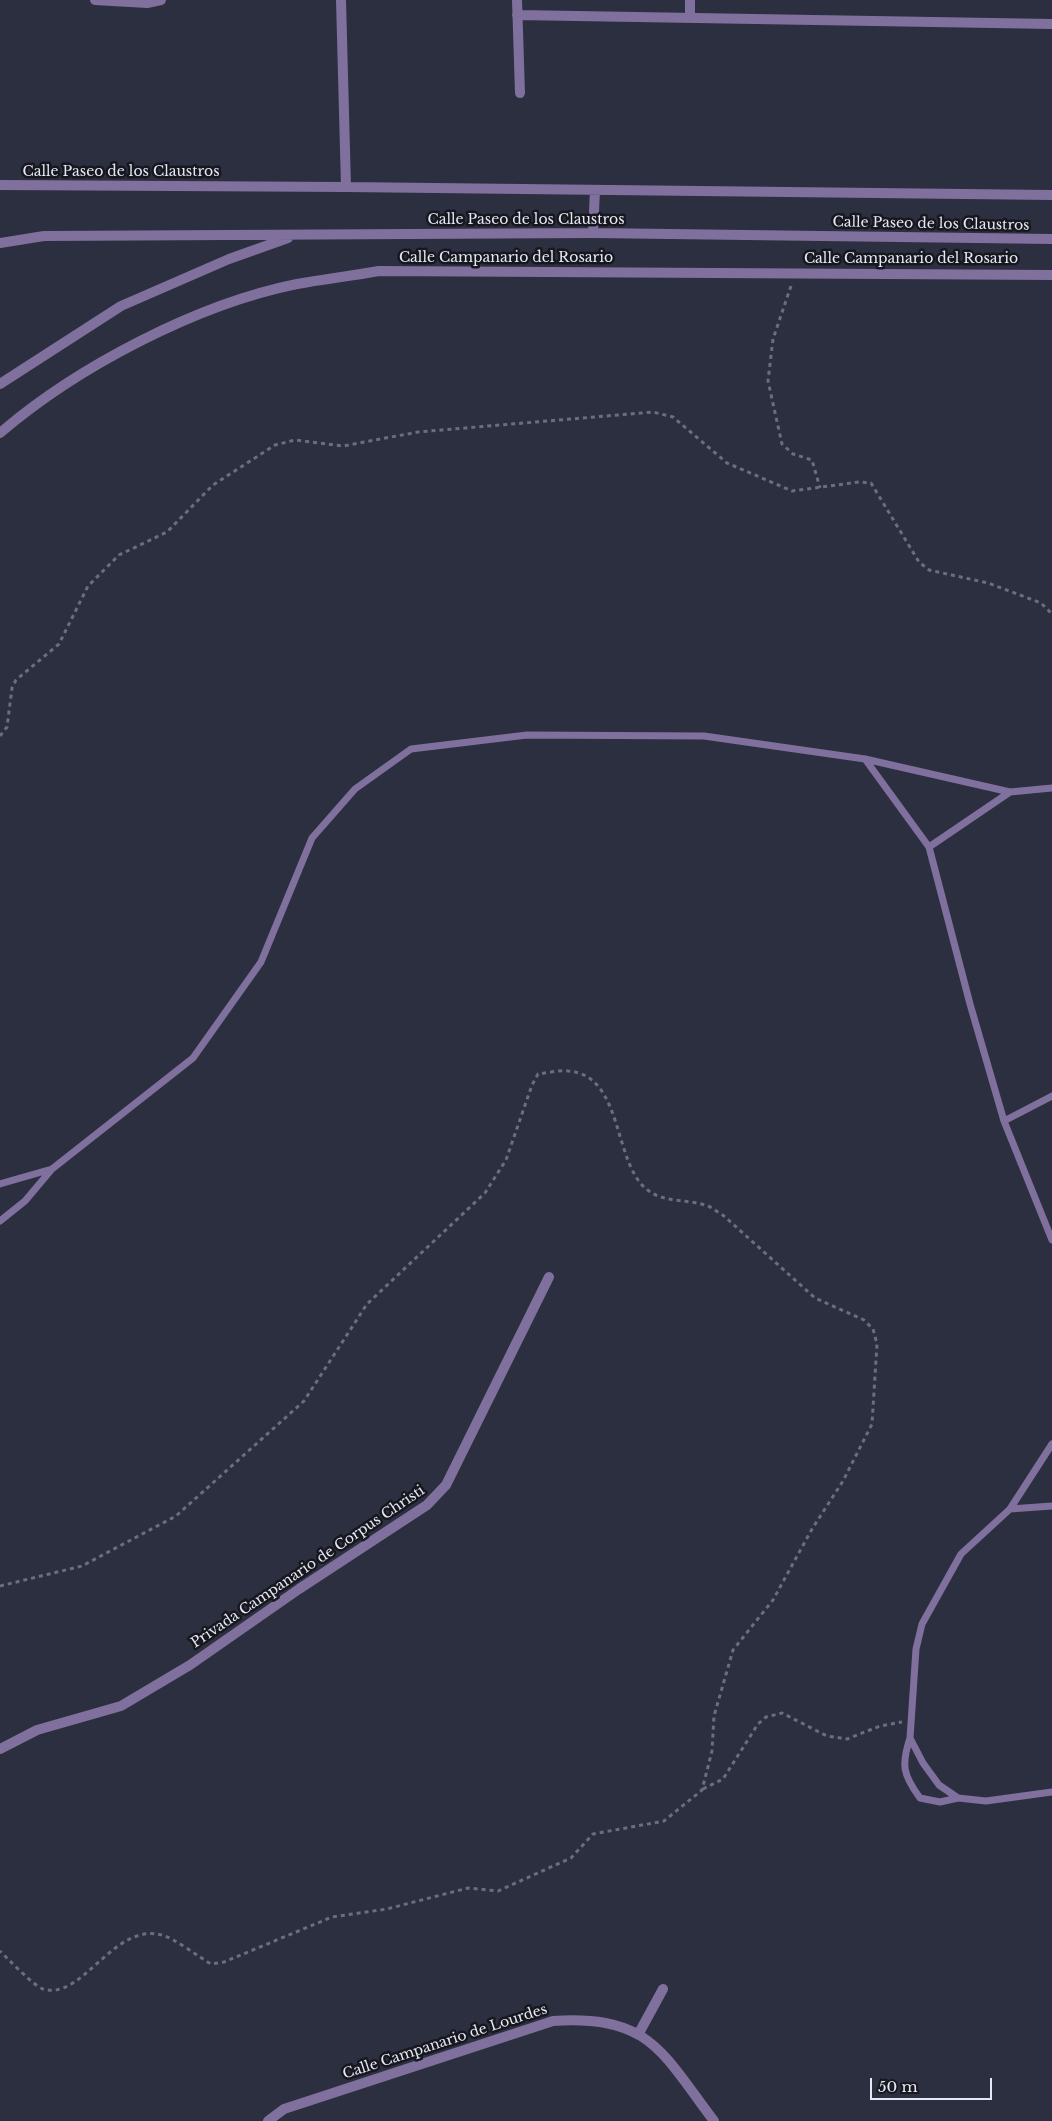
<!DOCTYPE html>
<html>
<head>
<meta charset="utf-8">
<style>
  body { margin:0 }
  #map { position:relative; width:1052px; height:2121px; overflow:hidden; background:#2c2f3f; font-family:"Libre Baskerville",serif }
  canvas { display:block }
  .scale { position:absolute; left:870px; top:2078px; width:122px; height:22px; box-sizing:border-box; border:2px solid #e5e7f2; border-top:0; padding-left:6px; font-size:15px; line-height:18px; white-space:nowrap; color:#e5e7f2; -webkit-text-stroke:4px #16171f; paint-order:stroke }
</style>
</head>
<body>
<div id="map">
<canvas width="1052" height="2121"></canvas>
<div class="scale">50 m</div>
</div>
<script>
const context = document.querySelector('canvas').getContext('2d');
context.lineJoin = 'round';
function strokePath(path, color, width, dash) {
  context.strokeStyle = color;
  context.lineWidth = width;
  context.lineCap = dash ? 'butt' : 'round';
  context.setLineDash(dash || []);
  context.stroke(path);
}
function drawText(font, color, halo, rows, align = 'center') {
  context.font = font + ' "Libre Baskerville",serif';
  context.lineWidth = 5;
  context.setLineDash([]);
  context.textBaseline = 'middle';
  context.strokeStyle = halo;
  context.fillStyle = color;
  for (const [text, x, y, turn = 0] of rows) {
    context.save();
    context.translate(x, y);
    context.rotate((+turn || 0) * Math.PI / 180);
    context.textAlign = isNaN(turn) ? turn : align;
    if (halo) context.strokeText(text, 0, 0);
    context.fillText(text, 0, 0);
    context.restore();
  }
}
const path = new Path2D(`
  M 791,286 L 773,339 L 768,381 L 782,444 L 793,454 L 812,460 L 820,488
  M 0,736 L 7,727 L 12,688 L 16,680 L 59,644 L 88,586 L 119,555 L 167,532 L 213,485 L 275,445 L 295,440 L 343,446 L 418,432 L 653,412 L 673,417 L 727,463 L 792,491 L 859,482 L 871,483 L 919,562 L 929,570 L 988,583 L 1041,603 L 1052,614
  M 0,1586 L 82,1566 L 176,1516 L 304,1401 L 367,1304 L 485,1193 L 506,1160 L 532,1085 L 538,1074 C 547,1073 559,1070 568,1071 C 625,1075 612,1166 649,1191 C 665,1203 689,1199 708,1206 C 713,1208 719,1213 724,1216 L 815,1298 L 864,1320 L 873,1329 L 877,1344 L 872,1424 L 843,1481 L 812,1529 L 773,1600 L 733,1650 L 714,1716 L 712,1751 L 702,1790 L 664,1821 L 593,1834 L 571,1858 L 498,1891 L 468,1888 L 387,1909 L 332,1917 L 224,1962 L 211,1964 C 199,1957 174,1938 162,1935 C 113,1922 83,2001 43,1989 C 34,1986 8,1959 0,1951
  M 703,1789 L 723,1779 L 758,1724 L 766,1717 L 782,1713 L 827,1736 L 847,1739 L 880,1726 L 902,1722`);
const service = new Path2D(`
  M 865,759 L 929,847 L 970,1004 L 1004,1121 L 1052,1240
  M 929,847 L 1010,792
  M 1004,1121 L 1052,1096
  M 0,1184 L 52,1169 L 193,1058 L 261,962 L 312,838 L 355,789 L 411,749 L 527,735 L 704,736 L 865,759 L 1010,792 L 1052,788
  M 0,1221 L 25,1201 L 52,1169
  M 1052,1444 L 1010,1509 L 961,1554 L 922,1624 L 916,1649 L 910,1738 L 923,1763 L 939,1785 L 958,1798 L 986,1801 L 1052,1792
  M 1010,1509 L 1052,1506
  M 910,1738 C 901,1765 903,1775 920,1798 L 940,1802 L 958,1798`);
const minor = new Path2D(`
  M 95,0 L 147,3 L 161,0
  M 341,0 L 346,187
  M 517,0 L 520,93
  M 690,0 L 690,18
  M 517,15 L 1052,24
  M 0,185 L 346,187 L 1052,195
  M 593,233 L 595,190
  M 0,243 L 44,236 L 593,233 L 1052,239
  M 0,384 L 121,306 L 229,259 L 288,238
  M 0,433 C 77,367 197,304 297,284 C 324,279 352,276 379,271 L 1052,275
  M 0,1749 L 37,1730 L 121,1706 L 190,1665 L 299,1589 L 427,1505 L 446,1485 L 549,1277
  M 639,2033 L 663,1989
  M 268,2121 L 284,2109 L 553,2021 C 650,2015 661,2051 714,2121`);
const streetNames = [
  ["Calle Paseo de los Claustros",121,172],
  ["Calle Paseo de los Claustros",526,220],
  ["Calle Paseo de los Claustros",931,224,1],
  ["Calle Campanario del Rosario",506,258],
  ["Calle Campanario del Rosario",911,259],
  ["Privada Campanario de Corpus Christi",308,1567,-34],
  ["Calle Campanario de Lourdes",445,2042,-18]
];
strokePath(path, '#6c6e7c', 3, [4, 4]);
strokePath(service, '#80709d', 7);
strokePath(minor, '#80709d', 10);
drawText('14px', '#e5e7f2', '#16171f', streetNames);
</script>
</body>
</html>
